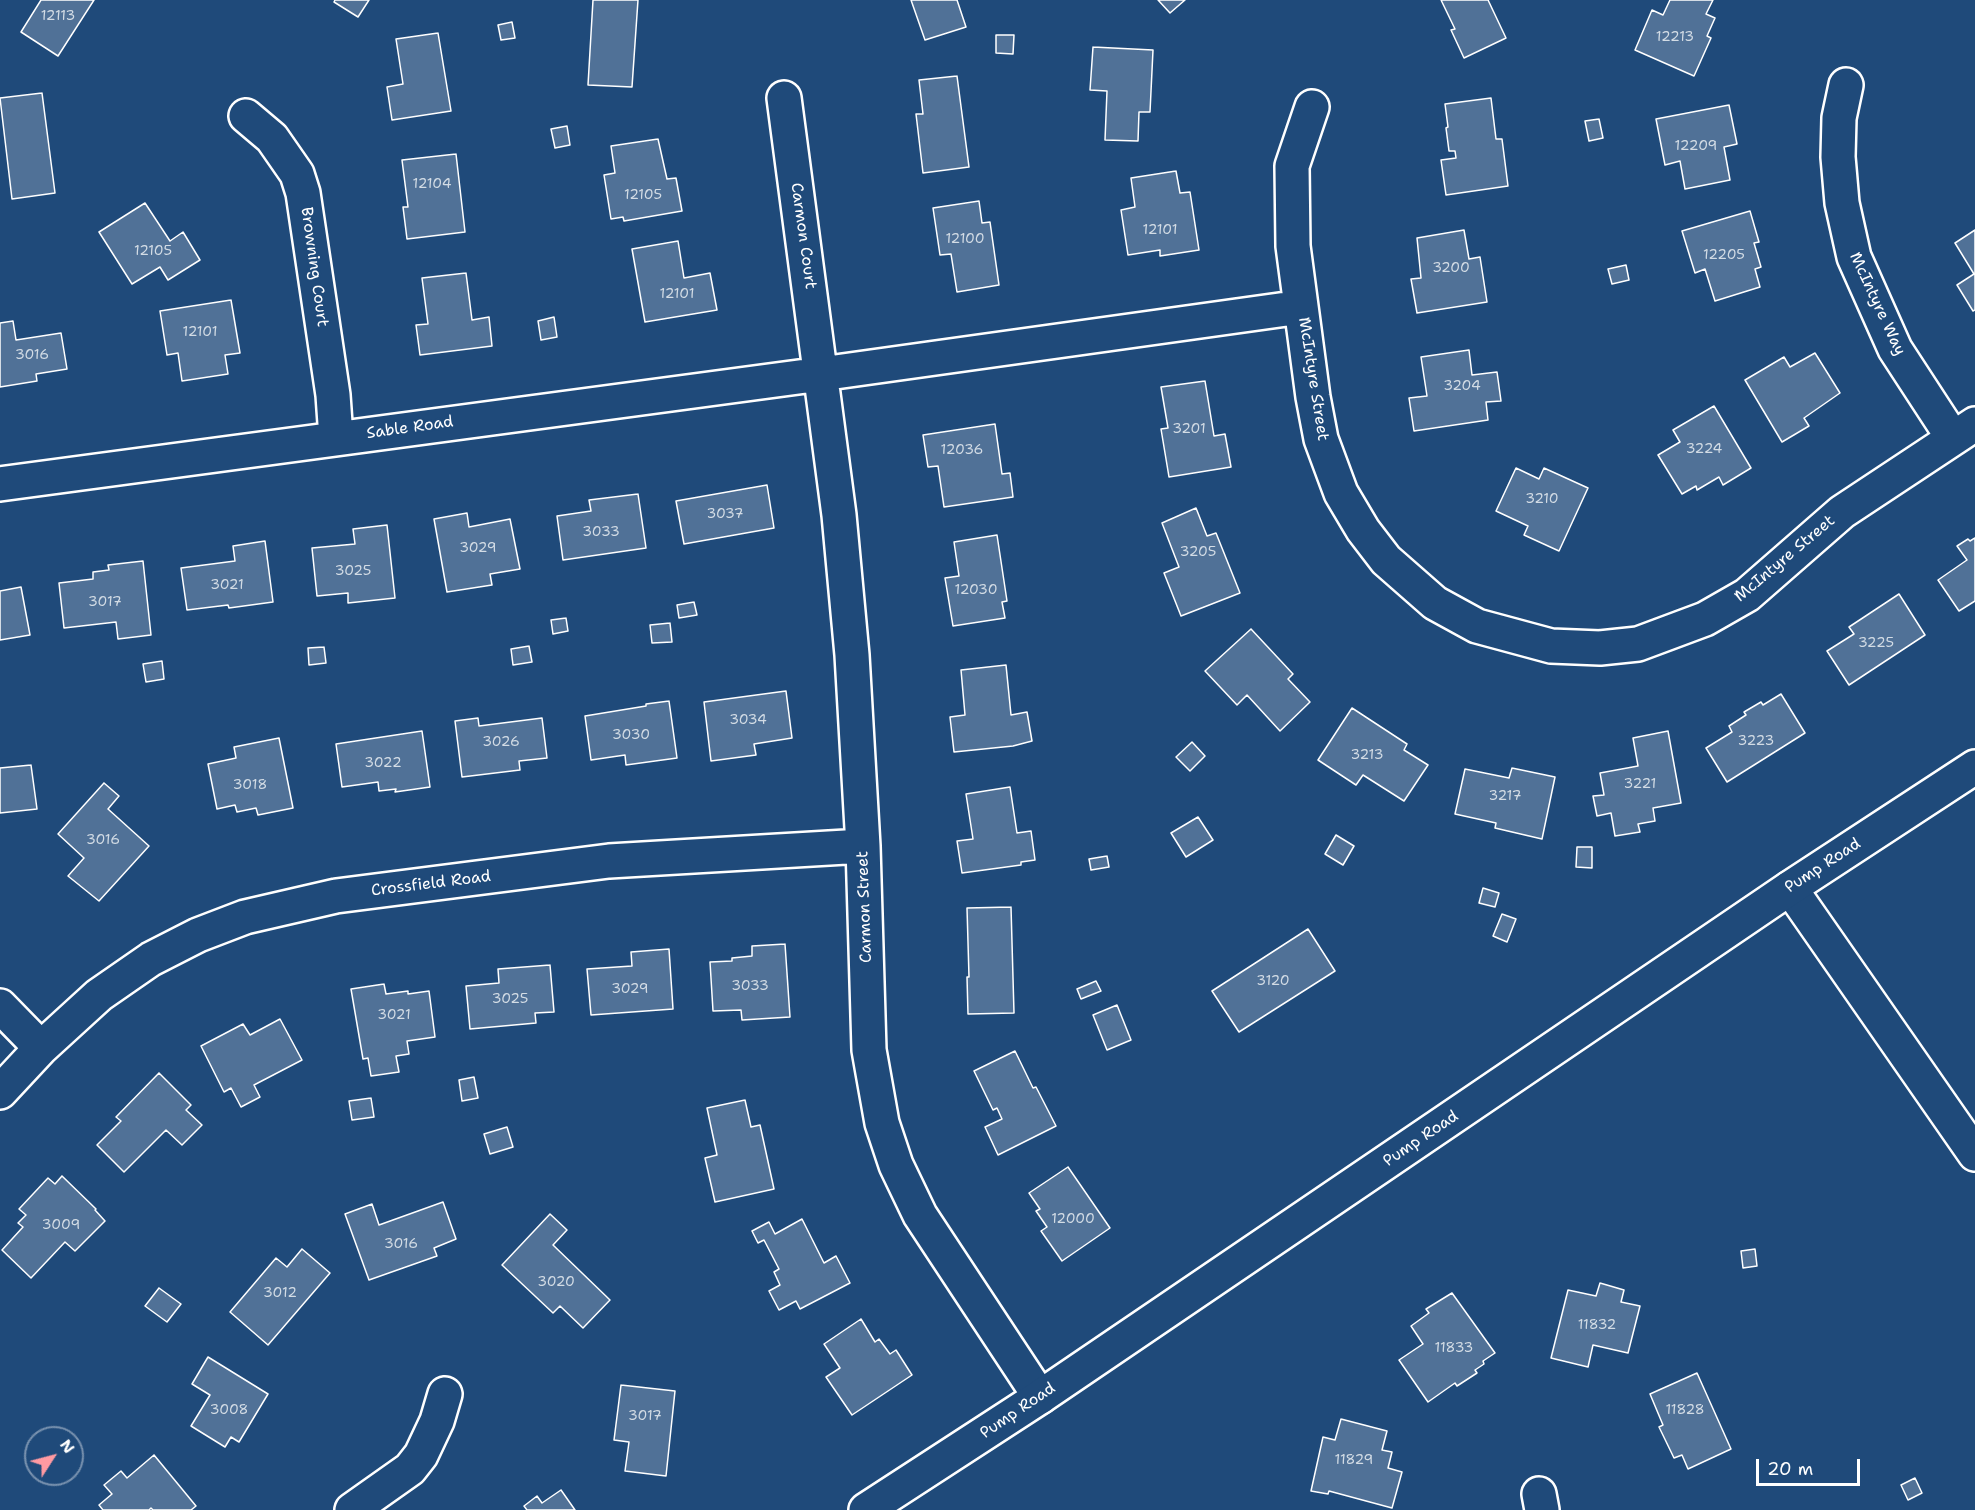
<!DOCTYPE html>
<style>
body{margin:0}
#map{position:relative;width:1975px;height:1510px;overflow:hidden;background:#1f4a7a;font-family:"Shantell Sans",sans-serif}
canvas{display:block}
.north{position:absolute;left:24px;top:1426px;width:60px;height:60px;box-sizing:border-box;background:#1f4a7a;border:2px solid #7992af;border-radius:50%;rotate:54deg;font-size:16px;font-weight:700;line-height:24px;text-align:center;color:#fff}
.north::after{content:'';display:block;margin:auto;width:21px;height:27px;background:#ff9aa2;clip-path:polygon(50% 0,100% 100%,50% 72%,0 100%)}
.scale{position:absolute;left:1756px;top:1459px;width:104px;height:27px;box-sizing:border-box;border:3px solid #fff;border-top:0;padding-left:8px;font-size:18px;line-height:21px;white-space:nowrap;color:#fff;-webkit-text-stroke:4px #1f4a7a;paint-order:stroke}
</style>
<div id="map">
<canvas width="1975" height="1510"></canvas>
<div class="north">N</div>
<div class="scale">20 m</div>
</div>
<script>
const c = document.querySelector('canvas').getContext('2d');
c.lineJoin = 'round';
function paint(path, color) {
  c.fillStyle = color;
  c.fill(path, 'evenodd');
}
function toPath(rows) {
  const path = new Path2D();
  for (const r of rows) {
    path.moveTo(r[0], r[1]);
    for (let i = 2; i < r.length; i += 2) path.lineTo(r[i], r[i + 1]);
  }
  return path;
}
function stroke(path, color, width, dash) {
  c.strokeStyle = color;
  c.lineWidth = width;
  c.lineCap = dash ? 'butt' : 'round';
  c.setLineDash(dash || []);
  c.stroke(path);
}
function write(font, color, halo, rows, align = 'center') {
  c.font = font + ' "Shantell Sans",sans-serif';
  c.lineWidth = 4.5;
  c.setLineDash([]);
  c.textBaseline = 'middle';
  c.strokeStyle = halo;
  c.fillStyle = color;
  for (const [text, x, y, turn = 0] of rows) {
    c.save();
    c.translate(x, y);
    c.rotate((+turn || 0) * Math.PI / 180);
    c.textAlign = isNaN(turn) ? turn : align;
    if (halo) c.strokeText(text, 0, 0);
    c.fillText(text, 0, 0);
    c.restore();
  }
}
const building = toPath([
 [41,0,94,0,58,56,21,32,41,0],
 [335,0,369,0,358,17,334,2,335,0],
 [593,0,638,0,632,87,588,85,593,0],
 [911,0,957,0,966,27,925,40,911,0],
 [1158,0,1185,0,1170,13,1158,0],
 [1441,0,1488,0,1506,38,1464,58,1451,30,1455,29,1441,0],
 [1670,0,1713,0,1706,14,1715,18,1707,36,1711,38,1694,76,1635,50,1652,10,1663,15,1670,0],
 [512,22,515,38,501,40,498,25,512,22],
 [438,33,451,111,392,120,387,87,403,84,396,39,438,33],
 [996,35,1014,35,1013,54,996,53,996,35],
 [1093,47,1153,50,1150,112,1139,112,1138,141,1105,140,1107,91,1090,90,1093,47],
 [957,76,969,167,923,173,916,114,923,114,919,80,957,76],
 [42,93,55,193,12,199,0,98,42,93],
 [1491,98,1496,139,1502,139,1508,186,1446,195,1441,160,1456,158,1455,151,1449,151,1446,128,1448,127,1445,104,1491,98],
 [1729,105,1737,144,1724,147,1730,180,1685,189,1680,161,1665,165,1656,119,1729,105],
 [1599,119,1603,138,1589,141,1585,121,1599,119],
 [567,126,570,145,555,148,551,129,567,126],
 [658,139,667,179,676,178,682,211,624,221,623,217,611,219,604,175,615,173,611,146,658,139],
 [456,154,465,232,407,239,403,207,408,207,402,160,456,154],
 [1176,171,1180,193,1190,192,1199,250,1160,256,1160,250,1128,255,1121,210,1135,207,1131,178,1176,171],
 [979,201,982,223,990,222,999,285,957,292,951,254,940,255,933,208,979,201],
 [145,203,170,241,183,232,200,260,168,280,160,267,132,284,99,232,145,203],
 [1750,211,1759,242,1754,243,1761,267,1755,269,1760,287,1715,301,1705,269,1695,273,1682,231,1750,211],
 [1464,230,1469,259,1480,257,1487,302,1417,313,1411,279,1421,278,1417,238,1464,230],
 [1975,230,1975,310,1973,311,1957,285,1974,274,1955,243,1975,230],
 [678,241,684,278,710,273,717,310,645,322,632,249,678,241],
 [1626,265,1629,280,1612,284,1608,269,1626,265],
 [466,273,472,320,489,317,492,346,420,355,416,325,428,324,422,278,466,273],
 [231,300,240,353,225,355,228,374,182,381,178,353,167,355,160,311,231,300],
 [554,317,557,337,541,340,538,321,554,317],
 [13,321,16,340,61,333,67,369,36,374,37,381,0,387,0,323,13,321],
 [1469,350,1472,375,1497,372,1501,401,1486,402,1488,420,1414,431,1409,398,1427,396,1421,357,1469,350],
 [1815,353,1840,393,1804,418,1809,426,1782,442,1745,380,1784,357,1790,367,1815,353],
 [1205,381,1214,436,1225,434,1231,467,1169,477,1161,429,1168,428,1161,387,1205,381],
 [1714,406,1751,468,1723,485,1719,477,1697,490,1696,486,1682,494,1658,455,1680,442,1673,430,1714,406],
 [995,424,1002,474,1010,473,1013,497,944,507,938,466,928,467,923,435,995,424],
 [1516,468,1539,479,1544,468,1588,488,1559,551,1524,535,1528,526,1496,511,1516,468],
 [767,485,774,528,684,544,676,501,767,485],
 [638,494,646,548,563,560,557,516,591,511,589,500,638,494],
 [1196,508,1207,536,1216,533,1240,593,1181,616,1164,573,1179,567,1162,523,1196,508],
 [467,513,469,527,510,519,520,569,490,574,492,585,447,592,434,519,467,513],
 [387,525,395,598,348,603,348,593,317,596,312,548,355,544,353,529,387,525],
 [997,535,1007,601,1002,602,1005,618,953,626,945,578,959,576,954,542,997,535],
 [1975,538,1975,601,1959,611,1938,580,1967,560,1957,546,1968,539,1970,541,1975,538],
 [265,541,273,602,229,608,228,605,187,610,181,568,235,561,233,546,265,541],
 [143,561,151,635,118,639,116,622,64,628,59,583,93,579,93,572,109,570,108,565,143,561],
 [21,587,30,635,0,640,0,591,21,587],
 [1899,594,1925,635,1849,685,1827,651,1854,634,1849,627,1899,594],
 [694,602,697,615,679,618,677,605,694,602],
 [566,618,568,631,553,634,551,620,566,618],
 [670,623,672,642,652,643,650,625,670,623],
 [1251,629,1293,674,1288,679,1310,702,1280,731,1247,695,1237,705,1205,671,1251,629],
 [529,646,532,662,513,665,511,649,529,646],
 [324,647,326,663,309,665,308,648,324,647],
 [162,661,164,679,146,682,143,664,162,661],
 [1006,665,1011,715,1027,712,1032,741,1013,746,954,752,950,717,965,715,961,670,1006,665],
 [786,691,792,738,754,744,756,755,711,761,704,702,786,691],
 [1781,694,1805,733,1727,782,1706,748,1732,732,1729,726,1746,715,1744,712,1761,702,1763,705,1781,694],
 [669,701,677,758,626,765,625,755,591,760,585,716,646,706,646,704,669,701],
 [1352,708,1407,744,1404,750,1428,765,1404,801,1363,775,1356,785,1318,760,1352,708],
 [478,718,479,726,542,718,547,758,519,761,520,770,462,777,455,721,478,718],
 [422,731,430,787,395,792,396,789,379,791,378,782,342,787,336,744,422,731],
 [1668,731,1681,803,1653,808,1655,821,1638,824,1640,832,1615,836,1611,813,1597,816,1593,796,1604,795,1600,773,1638,766,1633,738,1668,731],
 [279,738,293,808,258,815,256,808,237,812,235,805,217,809,208,764,236,758,234,747,279,738],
 [1192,742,1205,756,1190,771,1176,757,1192,742],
 [31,765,37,809,0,813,0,768,31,765],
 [1512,768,1555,777,1542,839,1495,828,1496,823,1455,814,1465,769,1509,778,1512,768],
 [104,783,119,796,108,809,149,846,99,901,68,876,84,858,58,834,104,783],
 [1010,787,1017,833,1031,831,1035,860,1021,862,1021,865,962,873,957,841,973,839,966,794,1010,787],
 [1198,817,1213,840,1186,857,1171,833,1198,817],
 [1336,835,1354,846,1343,865,1325,854,1336,835],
 [1577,847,1592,847,1592,868,1576,867,1577,847],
 [1107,856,1109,867,1091,870,1089,859,1107,856],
 [1483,888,1499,893,1495,907,1479,903,1483,888],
 [1011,907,1014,1013,968,1014,967,977,969,977,967,908,1011,907],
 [1502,914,1516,919,1507,942,1493,936,1502,914],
 [1308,929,1335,971,1239,1032,1212,991,1308,929],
 [785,944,790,1017,742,1020,741,1010,713,1011,710,962,732,961,732,958,752,956,752,946,785,944],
 [669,949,673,1009,591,1015,587,969,632,966,631,952,669,949],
 [550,965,554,1012,535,1013,536,1023,470,1029,466,986,499,983,498,969,550,965],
 [1096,981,1101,991,1081,999,1077,989,1096,981],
 [384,984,386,994,408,991,408,994,429,991,435,1037,407,1041,409,1054,396,1056,399,1072,371,1076,368,1058,363,1059,351,989,384,984],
 [1117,1005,1131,1040,1107,1050,1093,1015,1117,1005],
 [280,1019,302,1060,254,1085,260,1097,241,1107,231,1088,224,1092,201,1046,243,1024,250,1035,280,1019],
 [1015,1051,1033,1088,1036,1087,1056,1126,998,1155,985,1127,1002,1119,997,1108,993,1110,974,1071,1015,1051],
 [159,1073,191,1105,186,1110,202,1125,182,1145,166,1130,124,1172,97,1145,121,1121,116,1117,159,1073],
 [474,1077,478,1098,462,1101,459,1080,474,1077],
 [371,1098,374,1117,352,1120,349,1101,371,1098],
 [745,1100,751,1127,760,1125,774,1189,715,1202,705,1158,717,1155,707,1108,745,1100],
 [507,1127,513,1147,490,1154,484,1134,507,1127],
 [1068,1167,1110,1228,1062,1261,1041,1231,1047,1227,1036,1211,1040,1209,1029,1193,1068,1167],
 [62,1176,96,1209,95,1210,105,1221,75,1251,65,1242,31,1278,2,1250,23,1227,18,1223,26,1215,19,1209,48,1178,55,1184,62,1176],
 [443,1202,456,1239,434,1248,437,1256,369,1280,345,1214,372,1204,379,1225,443,1202],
 [550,1214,567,1230,553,1245,610,1300,583,1328,560,1306,553,1313,502,1265,550,1214],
 [802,1219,824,1263,836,1256,850,1283,800,1309,796,1301,779,1310,769,1291,780,1285,774,1272,779,1269,764,1240,758,1243,752,1231,769,1222,775,1234,802,1219],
 [302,1249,330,1273,268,1345,230,1312,276,1258,287,1267,302,1249],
 [1755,1249,1757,1266,1743,1268,1741,1251,1755,1249],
 [1600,1283,1624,1290,1621,1302,1640,1306,1628,1353,1593,1345,1588,1367,1551,1358,1568,1290,1596,1296,1600,1283],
 [159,1288,181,1304,167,1322,145,1306,159,1288],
 [1452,1293,1495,1353,1483,1361,1484,1364,1475,1370,1477,1373,1457,1386,1455,1383,1428,1402,1399,1360,1423,1344,1411,1326,1429,1313,1426,1309,1452,1293],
 [861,1319,875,1342,879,1339,890,1354,896,1350,912,1375,852,1415,826,1377,840,1368,824,1344,861,1319],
 [208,1357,268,1394,239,1442,231,1437,225,1447,191,1426,210,1395,192,1384,208,1357],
 [1697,1373,1731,1449,1688,1469,1682,1455,1674,1458,1659,1427,1663,1425,1650,1394,1697,1373],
 [621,1385,675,1391,666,1476,625,1471,629,1442,614,1440,621,1385],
 [1341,1419,1387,1431,1382,1450,1392,1452,1388,1468,1402,1472,1392,1508,1329,1491,1328,1494,1311,1491,1323,1437,1335,1440,1341,1419],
 [154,1455,196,1506,191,1510,153,1510,151,1508,149,1510,103,1510,99,1505,112,1494,104,1485,121,1471,127,1478,154,1455],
 [1915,1478,1922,1493,1908,1500,1901,1485,1915,1478],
 [561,1490,575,1510,527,1510,524,1506,537,1496,542,1503,561,1490]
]);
paint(building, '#507197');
stroke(building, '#fff', 1.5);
const minor = toPath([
 [1846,85,1839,118,1838,157,1842,203,1854,257,1895,349,1953,438],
 [784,98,839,515,852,655,863,846,869,1050,882,1123,896,1165,920,1215,1040,1397],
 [1312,107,1292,166,1293,246,1313,397,1321,439,1341,493,1363,530,1386,560,1435,603,1477,626,1551,646,1600,648,1638,644,1705,619,1747,595,1842,512,1975,424],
 [246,116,272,138,297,174,303,193,333,395,336,438],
 [0,484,821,374,1301,307],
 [1790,888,1975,1154],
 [0,1006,41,1048],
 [0,1092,41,1048,99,995,151,959,198,935,245,917,336,896,609,861,863,846],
 [1539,1494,1542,1510],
 [352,1510,410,1469,421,1455,437,1421,445,1394]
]);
const major = toPath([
 [866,1510,1040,1397,1790,888,1975,767]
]);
stroke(minor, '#fff', 38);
stroke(major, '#fff', 38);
stroke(minor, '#1f4a7a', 33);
stroke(major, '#1f4a7a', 33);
write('14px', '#d3dce5', null, [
 ["12113",58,16],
 ["12213",1675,37],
 ["12209",1696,146],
 ["12104",432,184],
 ["12105",643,195],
 ["12101",1160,230],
 ["12100",965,239],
 ["12105",153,251],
 ["12205",1724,255],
 ["3200",1451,268],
 ["12101",677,294],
 ["12101",200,332],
 ["3016",32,355],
 ["3204",1462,386],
 ["3201",1189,429],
 ["3224",1704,449],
 ["12036",962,450],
 ["3210",1542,499],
 ["3037",725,514],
 ["3033",601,532],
 ["3029",478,548],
 ["3205",1198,552],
 ["3025",353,571],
 ["3021",227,585],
 ["12030",976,590],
 ["3017",105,602],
 ["3225",1876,643],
 ["3034",748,720],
 ["3030",631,735],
 ["3223",1756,741],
 ["3026",501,742],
 ["3213",1367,755],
 ["3022",383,763],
 ["3221",1640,784],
 ["3018",250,785],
 ["3217",1505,796],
 ["3016",103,840],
 ["3120",1273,981],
 ["3033",750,986],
 ["3029",630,989],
 ["3025",510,999],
 ["3021",394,1015],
 ["12000",1073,1219],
 ["3009",61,1225],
 ["3016",401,1244],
 ["3020",556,1282],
 ["3012",280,1293],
 ["11832",1597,1325],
 ["11833",1454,1348],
 ["3008",229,1410],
 ["11828",1685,1410],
 ["3017",645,1416],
 ["11829",1354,1460]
]);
write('16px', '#fff', '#1f4a7a', [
 ["Carmon Court",803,236,82],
 ["Browning Court",314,267,82],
 ["McIntyre Way",1877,304,65],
 ["McIntyre Street",1313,379,81],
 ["Sable Road",410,428,-8],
 ["McIntyre Street",1785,559,-40],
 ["Pump Road",1823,866,-33],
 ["Crossfield Road",431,884,-7],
 ["Carmon Street",865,907,-92],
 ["Pump Road",1421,1139,-34],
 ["Pump Road",1018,1411,-34]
]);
</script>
